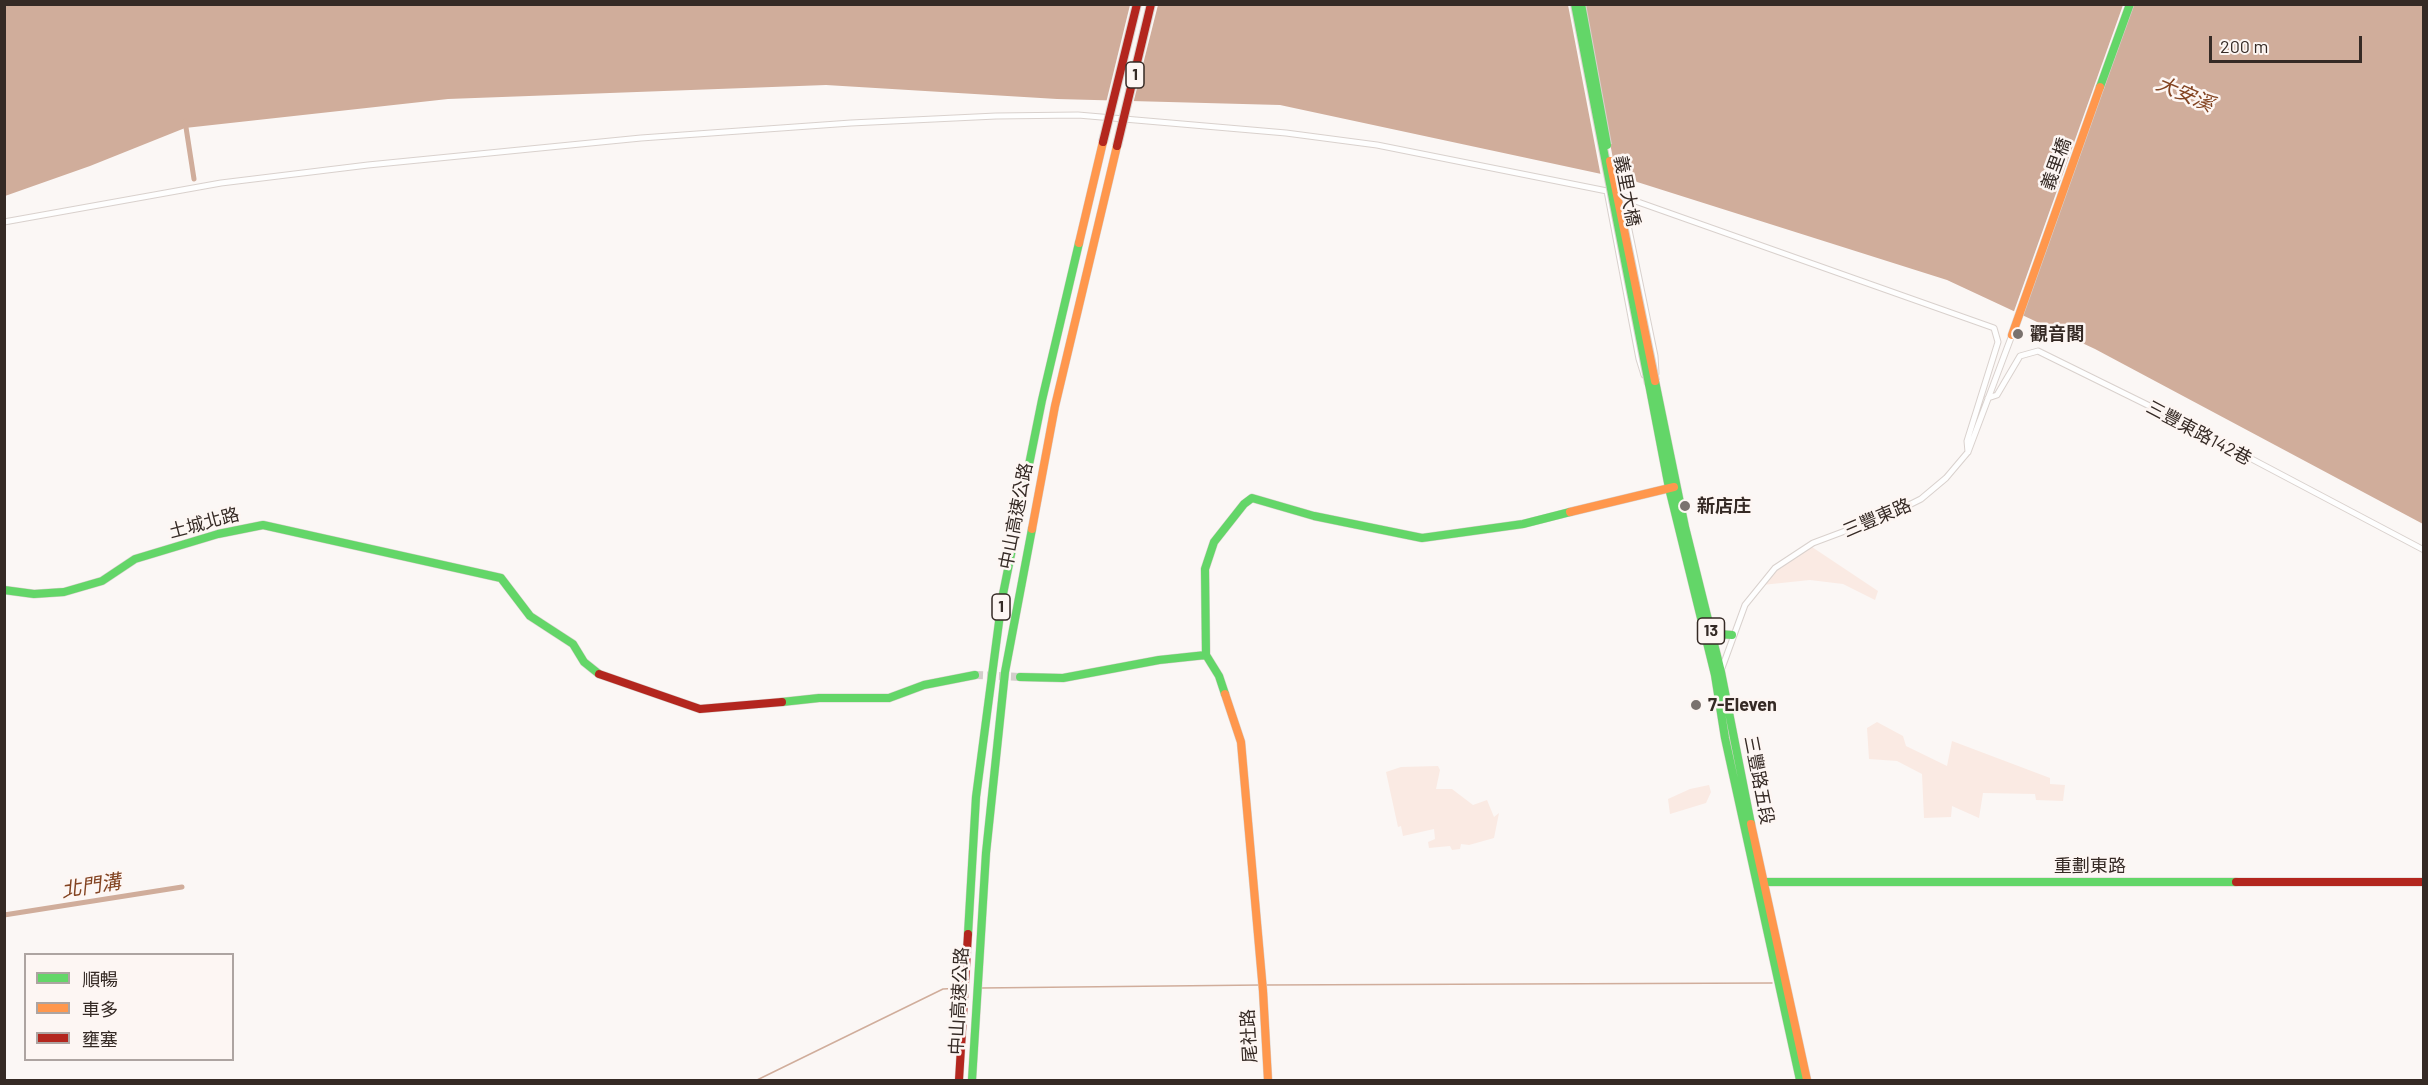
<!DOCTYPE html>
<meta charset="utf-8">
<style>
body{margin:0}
#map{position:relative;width:2428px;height:1085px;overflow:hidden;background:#fbf7f5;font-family:Barlow,"Noto Sans TC",sans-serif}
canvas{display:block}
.frame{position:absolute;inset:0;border:6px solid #352a25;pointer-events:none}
.legend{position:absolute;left:24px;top:953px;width:210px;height:108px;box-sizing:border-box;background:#fdf6f3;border:2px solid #ada4a1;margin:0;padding:8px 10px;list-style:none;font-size:18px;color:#352a25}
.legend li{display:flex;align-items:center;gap:12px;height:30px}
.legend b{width:30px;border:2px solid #ada4a1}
.scale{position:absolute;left:2209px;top:36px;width:153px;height:27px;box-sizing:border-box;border:3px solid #352a25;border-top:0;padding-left:8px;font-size:18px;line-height:21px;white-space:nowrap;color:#352a25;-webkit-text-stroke:4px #fdf6f3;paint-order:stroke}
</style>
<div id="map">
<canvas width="2428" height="1085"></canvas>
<div class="frame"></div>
<ul class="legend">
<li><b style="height:8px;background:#63d668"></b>順暢</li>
<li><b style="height:8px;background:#ff974d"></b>車多</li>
<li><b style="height:8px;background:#b3261e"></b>壅塞</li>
</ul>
<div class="scale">200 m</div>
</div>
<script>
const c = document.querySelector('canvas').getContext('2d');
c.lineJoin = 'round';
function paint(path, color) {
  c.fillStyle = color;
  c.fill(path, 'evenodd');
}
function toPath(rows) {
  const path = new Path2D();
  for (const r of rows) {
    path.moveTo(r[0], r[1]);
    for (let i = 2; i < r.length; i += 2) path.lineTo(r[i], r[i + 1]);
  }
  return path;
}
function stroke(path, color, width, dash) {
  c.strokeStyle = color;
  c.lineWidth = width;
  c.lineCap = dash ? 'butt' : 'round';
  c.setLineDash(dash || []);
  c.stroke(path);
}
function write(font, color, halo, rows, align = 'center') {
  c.font = font + ' Barlow,"Noto Sans TC",sans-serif';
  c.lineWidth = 5;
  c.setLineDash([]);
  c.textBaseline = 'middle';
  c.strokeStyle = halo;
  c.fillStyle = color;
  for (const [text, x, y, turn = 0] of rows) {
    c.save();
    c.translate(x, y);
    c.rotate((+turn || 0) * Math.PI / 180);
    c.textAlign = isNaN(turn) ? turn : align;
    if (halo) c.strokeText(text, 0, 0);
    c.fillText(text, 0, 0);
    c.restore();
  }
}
paint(toPath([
 [1812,547,1878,591,1875,600,1843,584,1810,580,1762,585,1786,562],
 [1877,722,1903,736,1906,746,1947,766,1952,741,2050,778,2050,784,2065,785,2063,801,2036,800,2035,794,1983,793,1979,818,1952,806,1951,817,1924,818,1922,774,1897,761,1869,759,1867,728],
 [1438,766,1440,770,1436,789,1452,789,1473,805,1487,800,1494,817,1499,813,1494,838,1469,845,1461,844,1460,849,1452,850,1450,846,1429,848,1428,842,1435,839,1434,829,1403,836,1401,826,1398,827,1386,772,1401,767],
 [1709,785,1711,792,1706,803,1670,814,1668,799,1690,789]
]), '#faeae3');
paint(toPath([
 [4,5,2423,5,2423,524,2095,349,1947,280,1634,181,1280,105,1057,99,826,85,448,99,185,128,90,166,5,196]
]), '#d0ad9b');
paint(toPath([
 [1130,5,1158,5,1133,104,1106,103],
 [1568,5,1584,5,1617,180,1601,177],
 [2123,5,2130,5,2019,317,2013,314]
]), '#fbf7f5');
stroke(toPath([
 [1266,985,1772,983],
 [981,988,1261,985],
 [757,1080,943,989,961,988]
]), '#d0ad9b', 1.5);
stroke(toPath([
 [185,121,194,179],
 [4,915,182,887]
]), '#d0ad9b', 5);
stroke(toPath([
 [975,675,1020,677]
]), '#d3cecb', 8, [8, 4]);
const street = toPath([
 [1607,191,1639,359,1644,375],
 [1622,196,1655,356,1656,373],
 [4,222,221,183,368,165,641,138,851,123,996,116,1078,115,1286,133,1377,145,1607,191,1994,328,1998,342,1967,441,1968,452],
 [1988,398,1997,395,2020,356,2038,351,2176,419,2424,550],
 [1722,668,1745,605,1775,568,1813,543,1893,513,1921,499,1946,478,1968,452,2012,335]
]);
const fast = toPath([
 [2100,87,2130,4],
 [1655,381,1685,527,1721,672,1751,824],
 [1649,384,1669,488,1715,675,1725,738,1800,1080],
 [4,590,34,594,64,592,102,581,135,559,218,534,263,525,501,578,530,616,573,644,584,662,599,674],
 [1711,629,1718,634,1732,635],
 [1020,677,1063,678,1159,660,1206,655],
 [1225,694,1219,676,1206,655,1205,569,1214,542,1244,504,1252,498,1314,516,1422,538,1523,524,1570,512],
 [782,702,819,698,889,698,924,685,975,675],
 [1759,882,2236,882],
 [968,934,976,797,1002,599,1042,400,1079,243],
 [972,1080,986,853,1005,672,1032,529]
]);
const slow = toPath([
 [1079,243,1103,142],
 [2012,335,2100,87],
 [1570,512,1674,487],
 [1032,529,1055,406,1117,146],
 [1225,694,1241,742,1263,991,1268,1080],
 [1751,824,1807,1080]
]);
const jam = toPath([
 [599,674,700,709,782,702],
 [2236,882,2424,882],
 [959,1080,968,934]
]);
stroke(street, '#d9d1cd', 7);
stroke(fast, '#d9d1cd', 9);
stroke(slow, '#d9d1cd', 9);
stroke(jam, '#d9d1cd', 9);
stroke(street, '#fefefe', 5);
stroke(fast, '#63d668', 8);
stroke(slow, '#ff974d', 8);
stroke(jam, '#b3261e', 8);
const fastBridge = toPath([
 [1575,4,1649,384],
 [1581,4,1607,145]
]);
const slowBridge = toPath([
 [1610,161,1655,381]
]);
const jamBridge = toPath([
 [1103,142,1137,4],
 [1117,146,1151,4]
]);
stroke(fastBridge, '#d9d1cd', 10, []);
stroke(slowBridge, '#d9d1cd', 10, []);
stroke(jamBridge, '#d9d1cd', 10, []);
stroke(fastBridge, '#63d668', 8);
stroke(slowBridge, '#ff974d', 8);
stroke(jamBridge, '#b3261e', 8);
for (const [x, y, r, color] of [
 [2018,334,6,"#7a726e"],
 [1685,506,6,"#7a726e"],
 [1696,705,6,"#7a726e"]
]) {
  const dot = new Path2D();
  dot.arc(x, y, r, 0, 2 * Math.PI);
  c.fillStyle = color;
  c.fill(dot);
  stroke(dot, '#fdf6f3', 2);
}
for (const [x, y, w] of [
 [1135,75,18],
 [1001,607,18],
 [1711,631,27]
]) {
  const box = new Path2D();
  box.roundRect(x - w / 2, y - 13, w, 26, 4.5);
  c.fillStyle = '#fdf6f3';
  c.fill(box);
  stroke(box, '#352a25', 1.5);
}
write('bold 16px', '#352a25', null, [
 ["1",1135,75],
 ["1",1001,607],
 ["13",1711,631]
]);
write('18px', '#352a25', '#fdf6f3', [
 ["義里橋",2056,164,-70],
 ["義里大橋",1627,191,79],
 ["三豐東路142巷",2199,433,28],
 ["中山高速公路",1016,516,-79],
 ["三豐東路",1877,518,-23],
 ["土城北路",204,523,-15],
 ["三豐路五段",1759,780,79],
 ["重劃東路",2090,866],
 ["中山高速公路",959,1001,-87],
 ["尾社路",1249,1036,-93]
]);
write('bold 18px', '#352a25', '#fdf6f3', [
 ["觀音閣",2030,334],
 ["新店庄",1697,506],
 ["7-Eleven",1708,705]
], 'left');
write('italic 20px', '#834422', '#fdf6f3', [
 ["大安溪",2185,94,23],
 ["北門溝",91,886,-9]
]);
</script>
